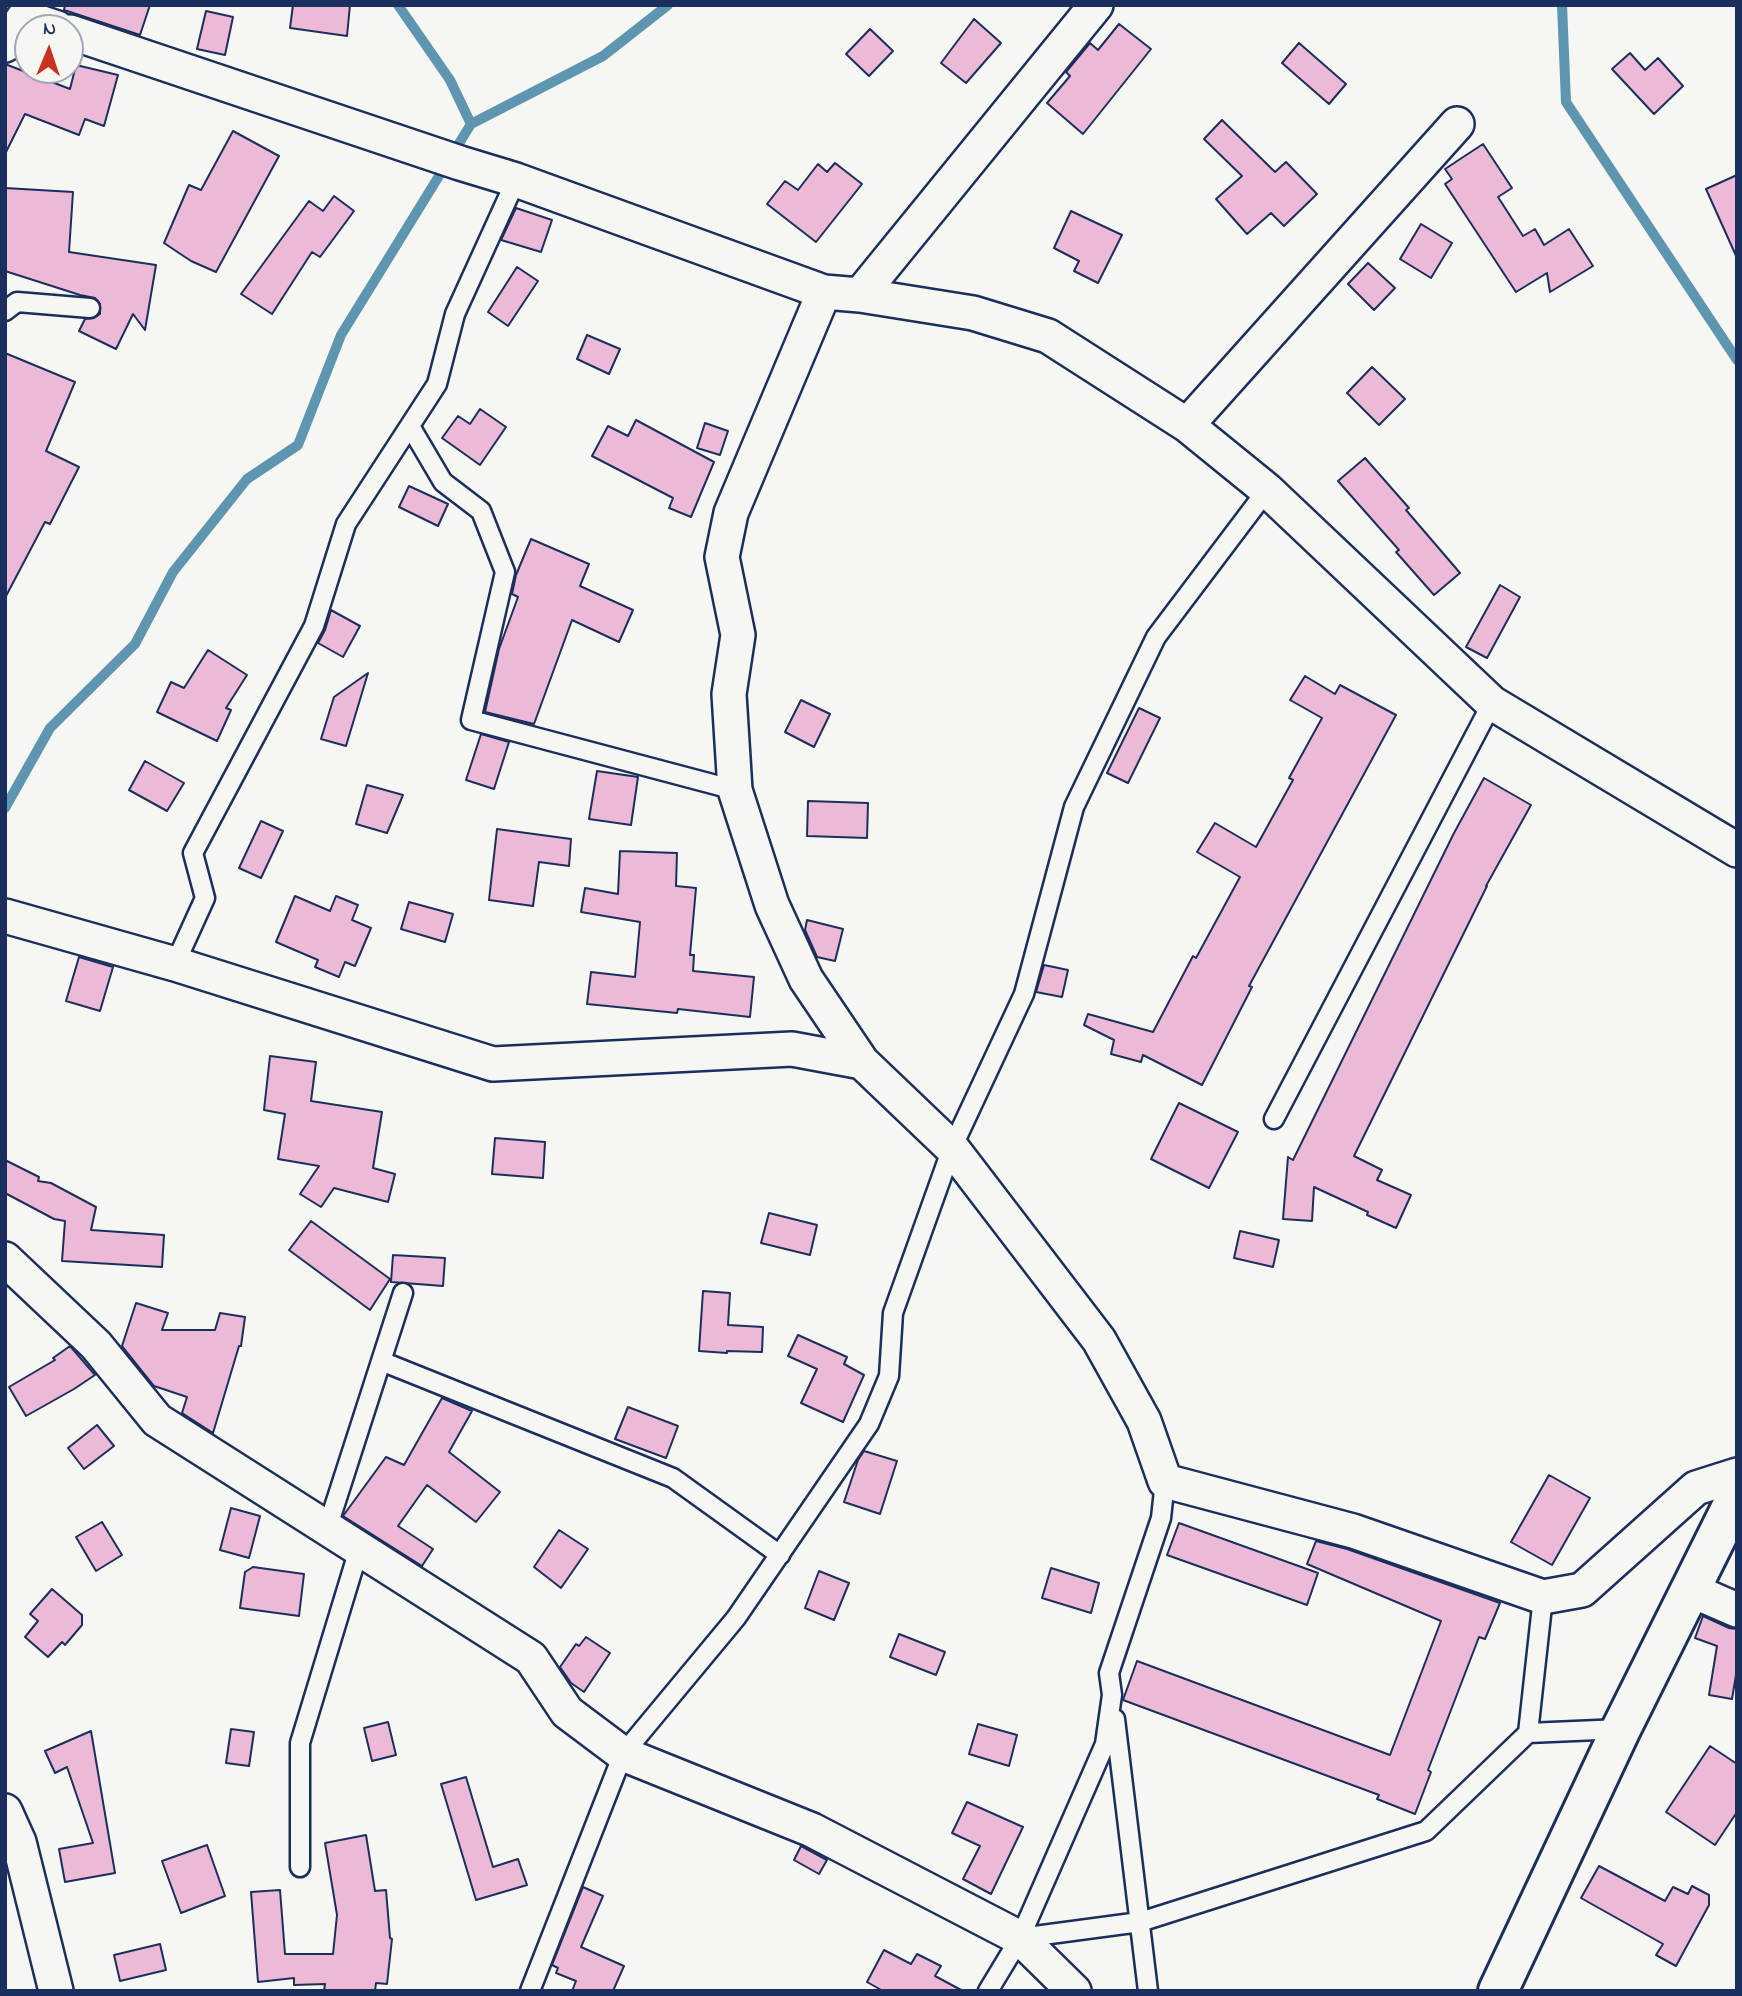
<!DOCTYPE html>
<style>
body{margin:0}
#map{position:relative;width:1742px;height:1996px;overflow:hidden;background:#f6f6f2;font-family:"Indie Flower",sans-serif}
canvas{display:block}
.frame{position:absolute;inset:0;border:7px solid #1b2f5e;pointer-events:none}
.north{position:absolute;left:14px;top:14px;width:70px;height:70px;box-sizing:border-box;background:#f6f6f2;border:2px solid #9ea6b7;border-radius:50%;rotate:2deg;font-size:19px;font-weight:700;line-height:28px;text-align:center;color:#1b2f5e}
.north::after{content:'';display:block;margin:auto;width:24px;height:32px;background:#c8321e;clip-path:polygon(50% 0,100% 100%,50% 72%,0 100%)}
</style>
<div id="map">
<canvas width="1742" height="1996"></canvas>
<div class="frame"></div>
<div class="north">N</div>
</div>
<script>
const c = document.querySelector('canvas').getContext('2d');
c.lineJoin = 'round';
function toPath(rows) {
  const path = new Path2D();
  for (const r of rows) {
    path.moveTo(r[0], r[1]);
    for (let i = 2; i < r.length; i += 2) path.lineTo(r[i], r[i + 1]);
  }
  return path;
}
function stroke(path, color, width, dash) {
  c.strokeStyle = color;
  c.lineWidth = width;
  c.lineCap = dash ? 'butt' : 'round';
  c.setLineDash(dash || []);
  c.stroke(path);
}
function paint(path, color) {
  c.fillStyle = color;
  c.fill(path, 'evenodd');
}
stroke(toPath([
 [398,5,450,80,471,124],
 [1562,5,1566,102,1737,360],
 [5,808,50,728,135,644,173,572,247,479,298,445,341,335,471,124,603,56,668,5]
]), '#5e95b0', 10);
const building = toPath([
 [65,5,150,5,140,35,64,10,65,5],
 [293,5,350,5,347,36,290,28,293,5],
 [206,11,233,17,225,55,197,49,206,11],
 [974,19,1001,43,966,83,941,63,974,19],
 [1119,24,1151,49,1083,134,1047,103,1070,76,1066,72,1090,43,1098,50,1119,24],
 [870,29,893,51,869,76,846,54,870,29],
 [1299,43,1346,84,1329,104,1282,63,1299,43],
 [1630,53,1645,70,1658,58,1683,86,1654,114,1612,69,1630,53],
 [5,64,70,89,76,65,118,75,104,126,85,119,79,135,25,114,5,154,5,64],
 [1222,120,1275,172,1286,162,1317,194,1284,226,1271,213,1247,234,1216,199,1242,176,1204,139,1222,120],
 [233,131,279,156,216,272,191,261,164,243,189,185,201,190,233,131],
 [1483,144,1512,188,1498,197,1523,236,1535,229,1544,245,1569,229,1593,266,1550,292,1547,273,1516,292,1445,184,1452,179,1445,169,1483,144],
 [835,163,862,184,816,242,767,204,785,181,798,190,818,164,827,172,835,163],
 [1737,175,1737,258,1706,189,1737,175],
 [5,188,73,192,69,252,156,265,145,330,133,314,116,349,79,331,85,319,94,318,100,314,100,304,95,298,80,295,5,271,5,188],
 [334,196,354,211,320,257,312,252,272,314,241,294,309,201,323,211,334,196],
 [516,208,552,220,541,252,501,240,516,208],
 [1071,211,1122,235,1098,283,1074,271,1079,261,1054,248,1071,211],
 [1421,224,1452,243,1431,278,1400,259,1421,224],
 [1368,263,1395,288,1374,310,1348,284,1368,263],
 [517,267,538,281,508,326,488,312,517,267],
 [587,335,620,349,609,374,577,359,587,335],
 [5,353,75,382,46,451,79,467,50,524,45,522,5,598,5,353],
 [1372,367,1405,399,1379,425,1347,393,1372,367],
 [480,409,506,427,480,465,442,438,458,416,470,424,480,409],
 [636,420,714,462,691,517,669,508,673,498,592,456,608,426,628,436,636,420],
 [705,423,728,431,720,455,697,448,705,423],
 [1365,458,1409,508,1406,510,1460,573,1434,595,1396,552,1399,550,1338,481,1365,458],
 [409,486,448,504,438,526,399,507,409,486],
 [531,539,589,564,580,586,633,610,619,642,572,620,534,724,485,712,499,649,518,597,512,594,516,575,531,539],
 [1500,585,1520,597,1487,658,1466,647,1500,585],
 [331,610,360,626,343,657,318,643,325,630,331,610],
 [208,650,247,675,226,708,231,710,217,741,157,712,171,682,184,688,208,650],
 [368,673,346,746,321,739,334,697,368,673],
 [1305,676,1335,694,1340,685,1396,715,1249,986,1252,987,1202,1085,1143,1055,1141,1062,1111,1054,1114,1040,1084,1025,1088,1014,1153,1032,1193,956,1196,958,1240,877,1197,852,1215,823,1256,847,1293,780,1289,778,1322,718,1290,700,1305,676],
 [801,700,830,714,814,747,785,732,801,700],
 [1139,708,1160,718,1128,783,1107,773,1139,708],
 [481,734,509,742,494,789,466,780,481,734],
 [145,761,184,783,167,811,129,790,145,761],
 [597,771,638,777,631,825,589,819,597,771],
 [1484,778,1531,805,1486,886,1487,886,1354,1156,1382,1170,1377,1180,1411,1195,1396,1228,1367,1215,1368,1212,1314,1187,1312,1221,1283,1219,1288,1157,1293,1160,1454,833,1484,778],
 [367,785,403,795,387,833,356,824,367,785],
 [808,801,868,803,867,838,807,836,808,801],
 [261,821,283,831,261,878,239,868,261,821],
 [497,829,571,839,569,866,539,862,533,906,489,900,497,829],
 [620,851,677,853,676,886,696,888,690,955,694,955,693,971,754,977,750,1017,678,1009,677,1013,587,1004,591,972,635,977,640,922,581,912,585,888,618,894,620,851],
 [295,896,330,911,336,896,358,905,352,920,371,928,355,966,345,962,339,977,315,967,318,960,276,942,295,896],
 [409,902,453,914,445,942,401,929,409,902],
 [807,920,843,929,835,961,817,957,805,930,807,920],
 [79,957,113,967,100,1011,66,1001,79,957],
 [1044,965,1068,970,1062,997,1036,992,1044,965],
 [270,1056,316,1062,311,1101,382,1112,373,1168,395,1174,388,1202,334,1188,321,1207,300,1194,319,1166,278,1159,285,1114,264,1110,270,1056],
 [1179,1103,1238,1132,1209,1188,1151,1159,1179,1103],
 [495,1138,545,1142,543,1178,492,1174,495,1138],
 [5,1160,39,1177,38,1181,51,1183,96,1207,91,1230,164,1235,162,1267,62,1261,65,1221,54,1219,5,1193,5,1160],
 [769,1213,817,1225,810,1255,761,1243,769,1213],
 [311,1221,390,1279,370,1310,289,1250,311,1221],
 [1240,1231,1279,1240,1273,1267,1234,1258,1240,1231],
 [393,1255,445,1258,443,1286,391,1282,393,1255],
 [703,1291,730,1293,728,1325,763,1327,762,1352,727,1351,727,1353,699,1351,703,1291],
 [136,1303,168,1313,162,1330,215,1330,220,1313,245,1317,241,1346,239,1346,213,1433,182,1413,187,1397,154,1386,122,1346,136,1303],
 [798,1335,847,1357,844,1364,864,1375,843,1422,801,1403,817,1369,788,1356,798,1335],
 [70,1346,95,1375,74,1389,26,1416,9,1387,55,1360,53,1358,70,1346],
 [442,1398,472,1411,449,1452,500,1492,476,1522,427,1485,398,1526,433,1549,422,1566,343,1516,386,1457,404,1465,442,1398],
 [628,1407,678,1426,666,1458,615,1439,628,1407],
 [97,1425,114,1446,84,1469,68,1448,97,1425],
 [864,1451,897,1461,880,1514,844,1502,858,1460,864,1451],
 [1549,1475,1590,1498,1552,1565,1511,1542,1549,1475],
 [231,1508,260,1516,249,1558,220,1550,231,1508],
 [102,1522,122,1555,96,1571,76,1537,102,1522],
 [1179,1523,1318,1573,1307,1605,1167,1555,1179,1523],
 [559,1530,588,1549,561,1588,534,1567,559,1530],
 [1316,1541,1347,1549,1500,1603,1485,1639,1479,1637,1428,1770,1431,1772,1415,1814,1377,1799,1379,1795,1123,1700,1137,1661,1390,1755,1441,1621,1307,1564,1316,1541],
 [253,1567,304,1574,299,1616,240,1608,245,1572,253,1567],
 [1051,1568,1099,1583,1091,1613,1042,1598,1051,1568],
 [819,1571,849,1583,834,1620,805,1608,819,1571],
 [52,1589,82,1615,82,1625,65,1645,62,1642,48,1657,25,1637,38,1621,30,1614,52,1589],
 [1703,1616,1729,1628,1737,1629,1737,1669,1732,1699,1709,1695,1717,1646,1695,1638,1703,1616],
 [899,1634,945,1652,936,1675,890,1657,899,1634],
 [586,1637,610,1653,584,1692,571,1683,560,1667,576,1644,579,1646,586,1637],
 [388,1722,396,1755,372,1761,364,1728,388,1722],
 [978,1724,1017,1735,1009,1766,969,1754,978,1724],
 [231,1729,254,1732,249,1766,226,1763,231,1729],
 [91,1731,115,1873,65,1882,59,1849,93,1843,67,1767,55,1773,45,1751,91,1731],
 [1710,1746,1737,1764,1737,1812,1715,1845,1666,1812,1710,1746],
 [466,1777,493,1867,518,1859,527,1885,476,1900,441,1784,466,1777],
 [967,1802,1023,1827,991,1894,963,1879,980,1846,952,1833,967,1802],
 [366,1835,375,1891,386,1890,390,1938,392,1939,387,1984,376,1983,375,1991,324,1991,325,1984,294,1985,294,1978,258,1982,251,1892,280,1890,285,1954,333,1954,337,1915,325,1843,366,1835],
 [207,1845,225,1896,181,1913,162,1861,207,1845],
 [801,1846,827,1860,819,1874,794,1860,801,1846],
 [1599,1866,1665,1901,1673,1887,1688,1894,1692,1886,1709,1895,1709,1905,1676,1966,1656,1955,1663,1944,1581,1898,1599,1866],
 [583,1887,603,1896,581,1947,624,1966,613,1991,572,1991,576,1981,556,1973,558,1968,552,1965,583,1887],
 [160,1944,166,1970,120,1981,114,1955,160,1944],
 [884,1950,911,1964,917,1954,941,1966,935,1976,963,1991,883,1991,867,1982,884,1950]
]);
paint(building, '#ecb9d6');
stroke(building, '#1b2f5e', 2);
const service = toPath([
 [5,311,17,302,90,308],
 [410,426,443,482,481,511,505,572,471,720,735,790],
 [175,964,205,898,193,853,314,626,346,524,437,384,455,314,516,180],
 [1274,1119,1492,703],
 [381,1361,673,1478,780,1555],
 [327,1529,403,1293],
 [1115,1719,1148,1991],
 [1528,1733,1543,1597],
 [300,1867,300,1743,359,1549],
 [1020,1938,1140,1922,1426,1831,1528,1733,1621,1729],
 [530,1991,623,1754,736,1618,869,1424,889,1376,893,1313,952,1148,1024,994,1074,807,1156,637,1267,490],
 [988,1991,1020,1938,1105,1744,1112,1695,1109,1673,1161,1518,1165,1481]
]);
const minor = toPath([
 [70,32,460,163,516,180,824,292,860,295,973,313,1048,336,1187,425,1267,490,1492,703,1737,850],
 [5,45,24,17,57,28],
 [824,292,731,513,722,557,738,635,729,694,735,790,772,905,806,979,862,1062,952,1148,1099,1340,1144,1421,1165,1481,1353,1531,1543,1597,1582,1590,1696,1488,1737,1475],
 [860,295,1096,5],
 [1187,425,1457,124],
 [5,916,175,964,493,1064,792,1049,862,1062],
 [5,1259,96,1345,157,1420,531,1658,567,1712,623,1754,812,1830,1020,1938,1074,1991],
 [1691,1590,1737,1610],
 [5,1811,19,1842,56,1991]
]);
const tertiary = toPath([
 [1498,1991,1621,1729,1737,1496]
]);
stroke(service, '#1b2f5e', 23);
stroke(minor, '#1b2f5e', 38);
stroke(tertiary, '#1b2f5e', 44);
stroke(service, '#f6f6f2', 18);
stroke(minor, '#f6f6f2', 33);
stroke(tertiary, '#f6f6f2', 38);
</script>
